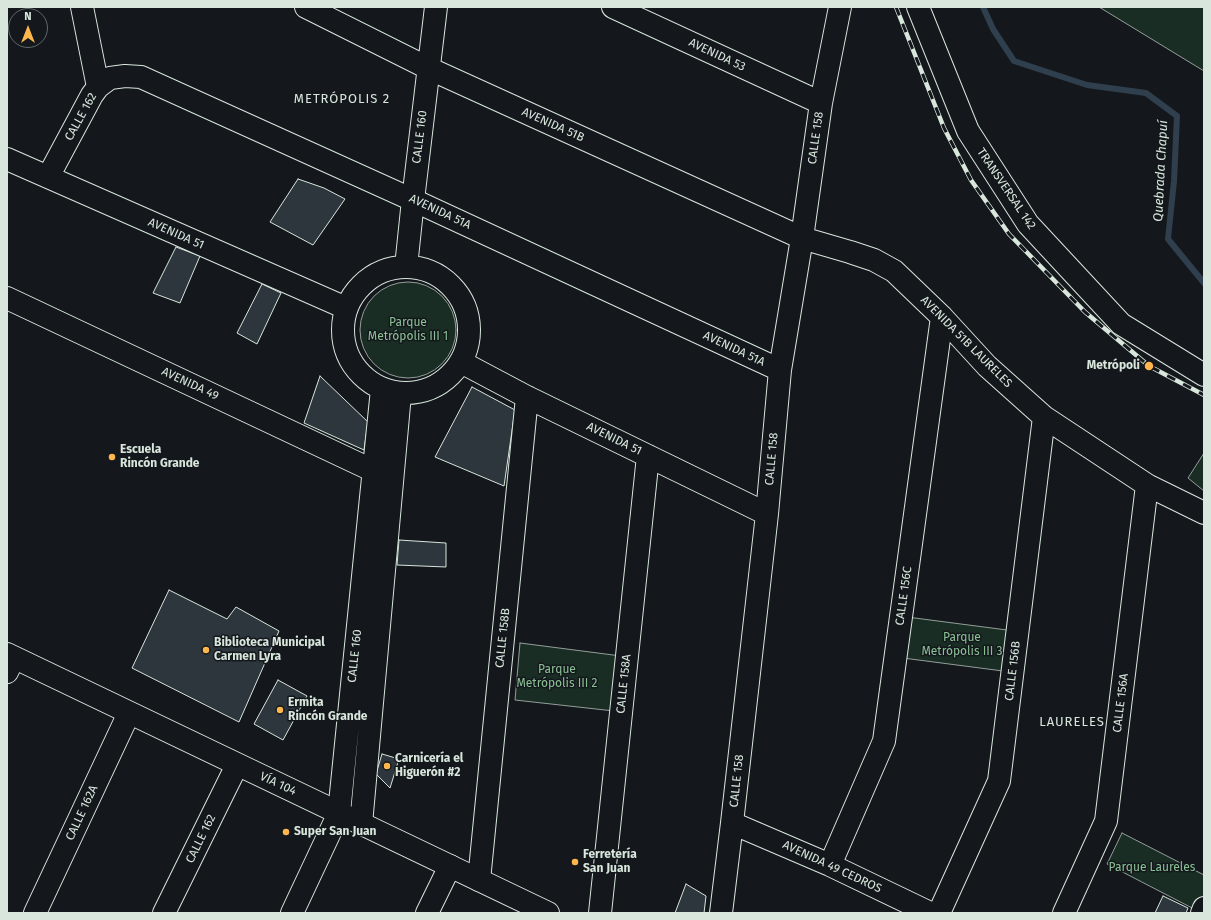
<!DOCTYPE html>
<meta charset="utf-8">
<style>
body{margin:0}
#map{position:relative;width:1211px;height:920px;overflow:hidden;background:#14181c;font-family:"Fira Sans",sans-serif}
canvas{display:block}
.frame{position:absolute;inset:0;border:8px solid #d8e6dc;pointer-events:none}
.north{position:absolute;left:8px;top:8px;width:40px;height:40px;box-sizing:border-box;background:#14181c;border:1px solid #626a69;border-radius:50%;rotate:0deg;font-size:11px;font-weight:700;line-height:16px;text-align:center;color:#d8e6dc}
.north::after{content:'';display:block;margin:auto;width:14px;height:18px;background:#ffb74d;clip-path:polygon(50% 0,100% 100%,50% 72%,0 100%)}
</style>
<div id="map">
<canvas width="1211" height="920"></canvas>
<div class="frame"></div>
<div class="north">N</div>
</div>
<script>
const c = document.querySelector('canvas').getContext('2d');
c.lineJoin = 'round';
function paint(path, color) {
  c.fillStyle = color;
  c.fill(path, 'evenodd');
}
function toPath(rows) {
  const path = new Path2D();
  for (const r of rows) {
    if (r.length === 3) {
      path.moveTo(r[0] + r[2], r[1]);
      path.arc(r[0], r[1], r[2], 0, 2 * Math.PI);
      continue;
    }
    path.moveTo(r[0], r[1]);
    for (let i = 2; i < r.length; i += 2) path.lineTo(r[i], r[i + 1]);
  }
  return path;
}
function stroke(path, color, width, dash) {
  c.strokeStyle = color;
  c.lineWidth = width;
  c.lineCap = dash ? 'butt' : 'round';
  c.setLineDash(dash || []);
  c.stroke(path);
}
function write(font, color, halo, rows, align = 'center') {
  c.font = font + ' "Fira Sans",sans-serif';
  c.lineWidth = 3;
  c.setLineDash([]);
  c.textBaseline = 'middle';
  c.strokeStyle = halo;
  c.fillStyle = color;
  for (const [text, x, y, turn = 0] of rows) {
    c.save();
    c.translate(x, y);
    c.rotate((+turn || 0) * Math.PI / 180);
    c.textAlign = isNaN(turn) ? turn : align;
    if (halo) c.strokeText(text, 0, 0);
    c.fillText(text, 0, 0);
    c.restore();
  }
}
const green = toPath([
 [1099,7,1204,7,1204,71,1099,7],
 [408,330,48],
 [1204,453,1204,491,1188,478,1204,453],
 [907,617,1007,630,1003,671,903,658,907,617],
 [520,643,621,656,614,711,515,700,520,643],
 [1122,833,1204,875,1204,895,1196,910,1107,864,1122,833]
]);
paint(green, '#1a2d24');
stroke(green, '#939e99', 1);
stroke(toPath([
 [983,7,993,29,1014,61,1087,85,1146,93,1177,116,1174,181,1168,239,1204,283]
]), '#2f3f4d', 6);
const building = toPath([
 [298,179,324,188,345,199,313,245,270,222,298,179],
 [176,247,200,256,180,303,153,293,176,247],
 [262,284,281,293,257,344,237,333,262,284],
 [320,376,368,422,364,450,304,423,320,376],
 [472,387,515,410,504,486,435,457,472,387],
 [399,540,446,543,446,567,397,565,399,540],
 [169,590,227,619,236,607,279,631,239,722,132,668,169,590],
 [278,680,307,696,283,740,254,724,278,680],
 [382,754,399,759,390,788,376,774,382,754],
 [686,884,706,896,704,913,675,913,686,884],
 [1163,896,1188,908,1186,913,1155,913,1163,896]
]);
paint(building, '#2c363c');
stroke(building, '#d8e6dc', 1);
const minor = toPath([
 [82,7,98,87],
 [306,7,428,68,802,238,850,252,874,260,894,271,942,317,987,366,1044,417,1147,485,1204,513],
 [613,7,821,103],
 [918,7,968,131,1028,224,1121,324,1204,375],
 [7,159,346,308],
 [48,177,92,95,98,87,110,78,125,76,141,77,413,200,780,370],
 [406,330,63],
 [406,267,413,200,436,7],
 [7,298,374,471],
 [461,362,527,397,767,514],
 [7,672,14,658],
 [732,823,830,865,930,913],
 [361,824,400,394],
 [830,865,884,741,942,317],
 [479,880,527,397],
 [35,913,129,713],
 [164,913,237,765],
 [292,913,339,813,382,389],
 [427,913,450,866],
 [600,913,648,456],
 [721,913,732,823,767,514,780,370,802,238,821,103,840,7],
 [939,913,999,781,1044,417],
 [1064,913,1106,821,1147,485],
 [1202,913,1204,908]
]);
const major = toPath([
 [7,654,548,913]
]);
stroke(minor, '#d8e6dc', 24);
stroke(major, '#d8e6dc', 24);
stroke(minor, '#14181c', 22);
stroke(major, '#14181c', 22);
const rail = toPath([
 [896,7,944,128,971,180,1009,234,1085,312,1149,366,1204,395]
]);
stroke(rail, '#d8e6dc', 4.5);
stroke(rail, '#14181c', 3, [9]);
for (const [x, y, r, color] of [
 [1149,366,5,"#ffb74d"],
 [112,457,4,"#ffb74d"],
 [206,650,4,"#ffb74d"],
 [280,710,4,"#ffb74d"],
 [387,766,4,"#ffb74d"],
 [286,832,4,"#ffb74d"],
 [575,862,4,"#ffb74d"]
]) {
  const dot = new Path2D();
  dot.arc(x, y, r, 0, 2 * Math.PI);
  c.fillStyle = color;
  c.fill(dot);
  stroke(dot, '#14181c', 1.5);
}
write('12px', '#d8e6dc', '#14181c', [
 ["AVENIDA 53",717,55,25],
 ["CALLE 162",81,117,-61],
 ["AVENIDA 51B",553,125,24],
 ["CALLE 160",420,137,-83],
 ["CALLE 158",816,138,-82],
 ["TRANSVERSAL 142",1006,189,56],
 ["AVENIDA 51A",440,212,25],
 ["AVENIDA 51",176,234,24],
 ["AVENIDA 51B LAURELES",966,342,45],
 ["AVENIDA 51A",734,349,25],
 ["AVENIDA 49",190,384,25],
 ["AVENIDA 51",614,439,26],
 ["CALLE 158",772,459,-85],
 ["CALLE 156C",904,596,-82],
 ["CALLE 158B",503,638,-84],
 ["CALLE 160",355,656,-84],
 ["CALLE 156B",1013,671,-83],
 ["CALLE 158A",624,684,-84],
 ["CALLE 156A",1121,703,-83],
 ["CALLE 158",737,781,-84],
 ["VÍA 104",278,784,25],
 ["CALLE 162A",82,813,-65],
 ["CALLE 162",201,839,-64],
 ["AVENIDA 49 CEDROS",832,867,25]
]);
write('12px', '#8ac095', '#14181c', [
 ["Parque",408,323],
 ["Metrópolis III 1",408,337],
 ["Parque",962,638],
 ["Metrópolis III 3",962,652],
 ["Parque",557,670],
 ["Metrópolis III 2",557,684],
 ["Parque Laureles",1152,868]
]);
write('bold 12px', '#d8e6dc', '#14181c', [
 ["Metrópoli",1140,366,"right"],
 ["Escuela",120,450],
 ["Rincón Grande",120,464],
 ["Biblioteca Municipal",214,643],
 ["Carmen Lyra",214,657],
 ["Ermita",288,703],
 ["Rincón Grande",288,717],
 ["Carnicería el",395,759],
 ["Higuerón #2",395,773],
 ["Super San Juan",294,832],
 ["Ferretería",583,855],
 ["San Juan",583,869]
], 'left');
c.letterSpacing = '1px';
write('13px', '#d8e6dc', '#14181c', [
 ["METRÓPOLIS 2",342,99],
 ["LAURELES",1072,722]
]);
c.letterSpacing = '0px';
write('italic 13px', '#d8e6dc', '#14181c', [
 ["Quebrada Chapuí",1161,171,-87]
]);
</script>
